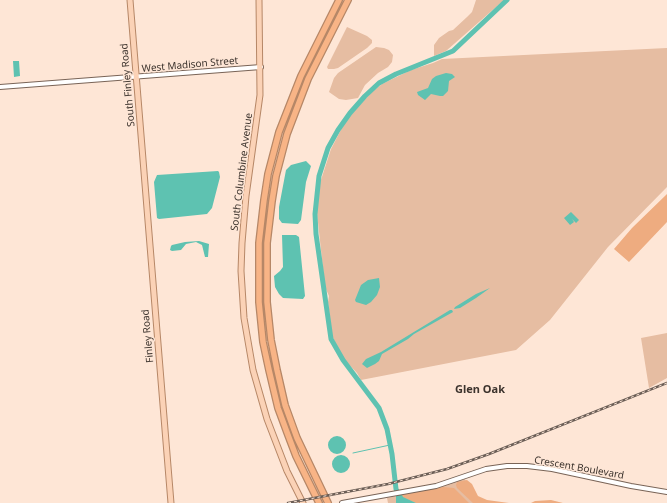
<!DOCTYPE html>
<style>
body{margin:0}
canvas{display:block;background:#fee6d6}
</style>
<canvas width="667" height="503"></canvas>
<script>
const c = document.querySelector('canvas').getContext('2d');
c.lineJoin = 'round';
function paint(path, color) {
  c.fillStyle = color;
  c.fill(path, 'evenodd');
}
function toPath(rows) {
  const path = new Path2D();
  for (const r of rows) {
    if (r.length === 3) {
      path.moveTo(r[0] + r[2], r[1]);
      path.arc(r[0], r[1], r[2], 0, 2 * Math.PI);
      continue;
    }
    path.moveTo(r[0], r[1]);
    for (let i = 2; i < r.length; i += 2) path.lineTo(r[i], r[i + 1]);
  }
  return path;
}
function stroke(path, color, width, dash) {
  c.strokeStyle = color;
  c.lineWidth = width;
  c.lineCap = dash ? 'butt' : 'round';
  c.setLineDash(dash || []);
  c.stroke(path);
}
function write(font, color, halo, rows, align = 'center') {
  c.font = font + ' "Noto Sans",sans-serif';
  c.lineWidth = 3;
  c.setLineDash([]);
  c.textBaseline = 'middle';
  c.strokeStyle = halo;
  c.fillStyle = color;
  for (const [text, x, y, turn = 0] of rows) {
    c.save();
    c.translate(x, y);
    c.rotate((+turn || 0) * Math.PI / 180);
    c.textAlign = isNaN(turn) ? turn : align;
    if (halo) c.strokeText(text, 0, 0);
    c.fillText(text, 0, 0);
    c.restore();
  }
}
paint(toPath([
 [476,0,504,0,446,51,434,56,434,45,439,38,449,31,453,30,467,17,472,12],
 [347,27,367,36,372,40,372,43,367,48,338,68,334,69,328,69,327,67],
 [376,47,384,48,389,50,393,55,392,62,388,67,378,73,365,85,358,98,346,100,339,99,329,92,334,78,338,73],
 [667,48,667,187,608,247,550,320,516,350,361,380,357,373,344,359,332,336,328,302,329,296,325,287,317,213,320,183,331,149,345,122,355,110,372,92,382,84,411,70,433,63,442,59],
 [667,333,667,378,649,388,641,338],
 [465,479,477,503,388,503,387,498,430,489]
]), '#e6bda2');
paint(toPath([
 [667,194,667,222,629,262,614,249,632,228],
 [467,480,472,484,478,496,487,500,509,503,473,503,457,488,456,485,457,482],
 [443,487,454,488,469,503,416,503,402,497,402,495],
 [551,500,563,503,531,503,535,501]
]), '#eeac80');
paint(toPath([
 [13,61,19,61,20,76,14,77],
 [446,73,452,74,455,77,449,81,448,91,443,96,440,96,431,94,425,100,418,95,417,92,428,88,432,79,436,76],
 [306,161,311,166,306,182,301,220,298,224,282,223,279,219,279,207,286,170,291,165],
 [218,171,219,172,220,177,212,208,207,214,159,219,157,218,154,182,157,175],
 [571,212,579,220,576,223,572,219,574,222,570,225,564,218],
 [282,235,296,235,299,237,305,296,303,299,283,298,279,294,275,287,274,276,280,271,283,267],
 [199,241,209,244,208,257,205,257,202,245,196,242,186,244,181,250,172,251,170,250,171,246,172,245,185,242],
 [379,278,380,287,377,295,371,302,366,305,356,302,355,300,361,285,368,280],
 [490,288,476,298,460,308,454,309,455,307,476,294],
 [450,310,452,310,453,312,414,334,408,339,382,354,379,361,375,364,367,368,362,364,366,359,381,352],
 [337,445,9],
 [341,464,9],
 [402,495,403,497,416,503,396,503,396,496]
]), '#5ec2b1');
stroke(toPath([
 [353,453,390,445]
]), '#5ec2b1', 1);
stroke(toPath([
 [402,503,396,489,392,454,387,429,379,408,343,360,331,339,316,234,315,214,319,176,328,148,338,130,350,113,365,96,379,83,396,74,453,51,507,0]
]), '#5ec2b1', 5);
const minor = toPath([
 [0,87,261,67],
 [342,503,436,486,486,469,507,466,527,466,552,469,631,486,667,492]
]);
const major = toPath([
 [130,0,171,503],
 [259,0,260,95,246,196,242,243,241,271,244,318,253,370,267,419,287,471,303,503]
]);
const highway = toPath([
 [319,503,296,456,288,435,278,408,269,370,263,342,259,302,259,243,264,200,268,174,279,132,301,76,339,0],
 [328,503,297,438,285,405,277,370,271,340,267,302,267,243,272,201,276,176,287,134,308,79,348,0]
]);
stroke(minor, '#796457', 6);
stroke(major, '#b68767', 7);
stroke(highway, '#b68767', 8);
stroke(minor, '#fff', 4);
stroke(major, '#fbd2b6', 5);
stroke(highway, '#f8b486', 5.5);
const rail = toPath([
 [288,503,388,484,447,469,489,454,667,383]
]);
stroke(rail, '#6b5e56', 2.5);
stroke(rail, '#fee6d6', 1, [3]);
write('10px', '#3c332d', '#fee6d6', [
 ["West Madison Street",190,65,-5],
 ["South Finley Road",128,85,-95],
 ["South Columbine Avenue",242,172,-83],
 ["Finley Road",148,336,-95],
 ["Crescent Boulevard",579,468,10]
]);
write('bold 11px', '#3c332d', '#fee6d6', [
 ["Glen Oak",480,390]
]);
</script>
